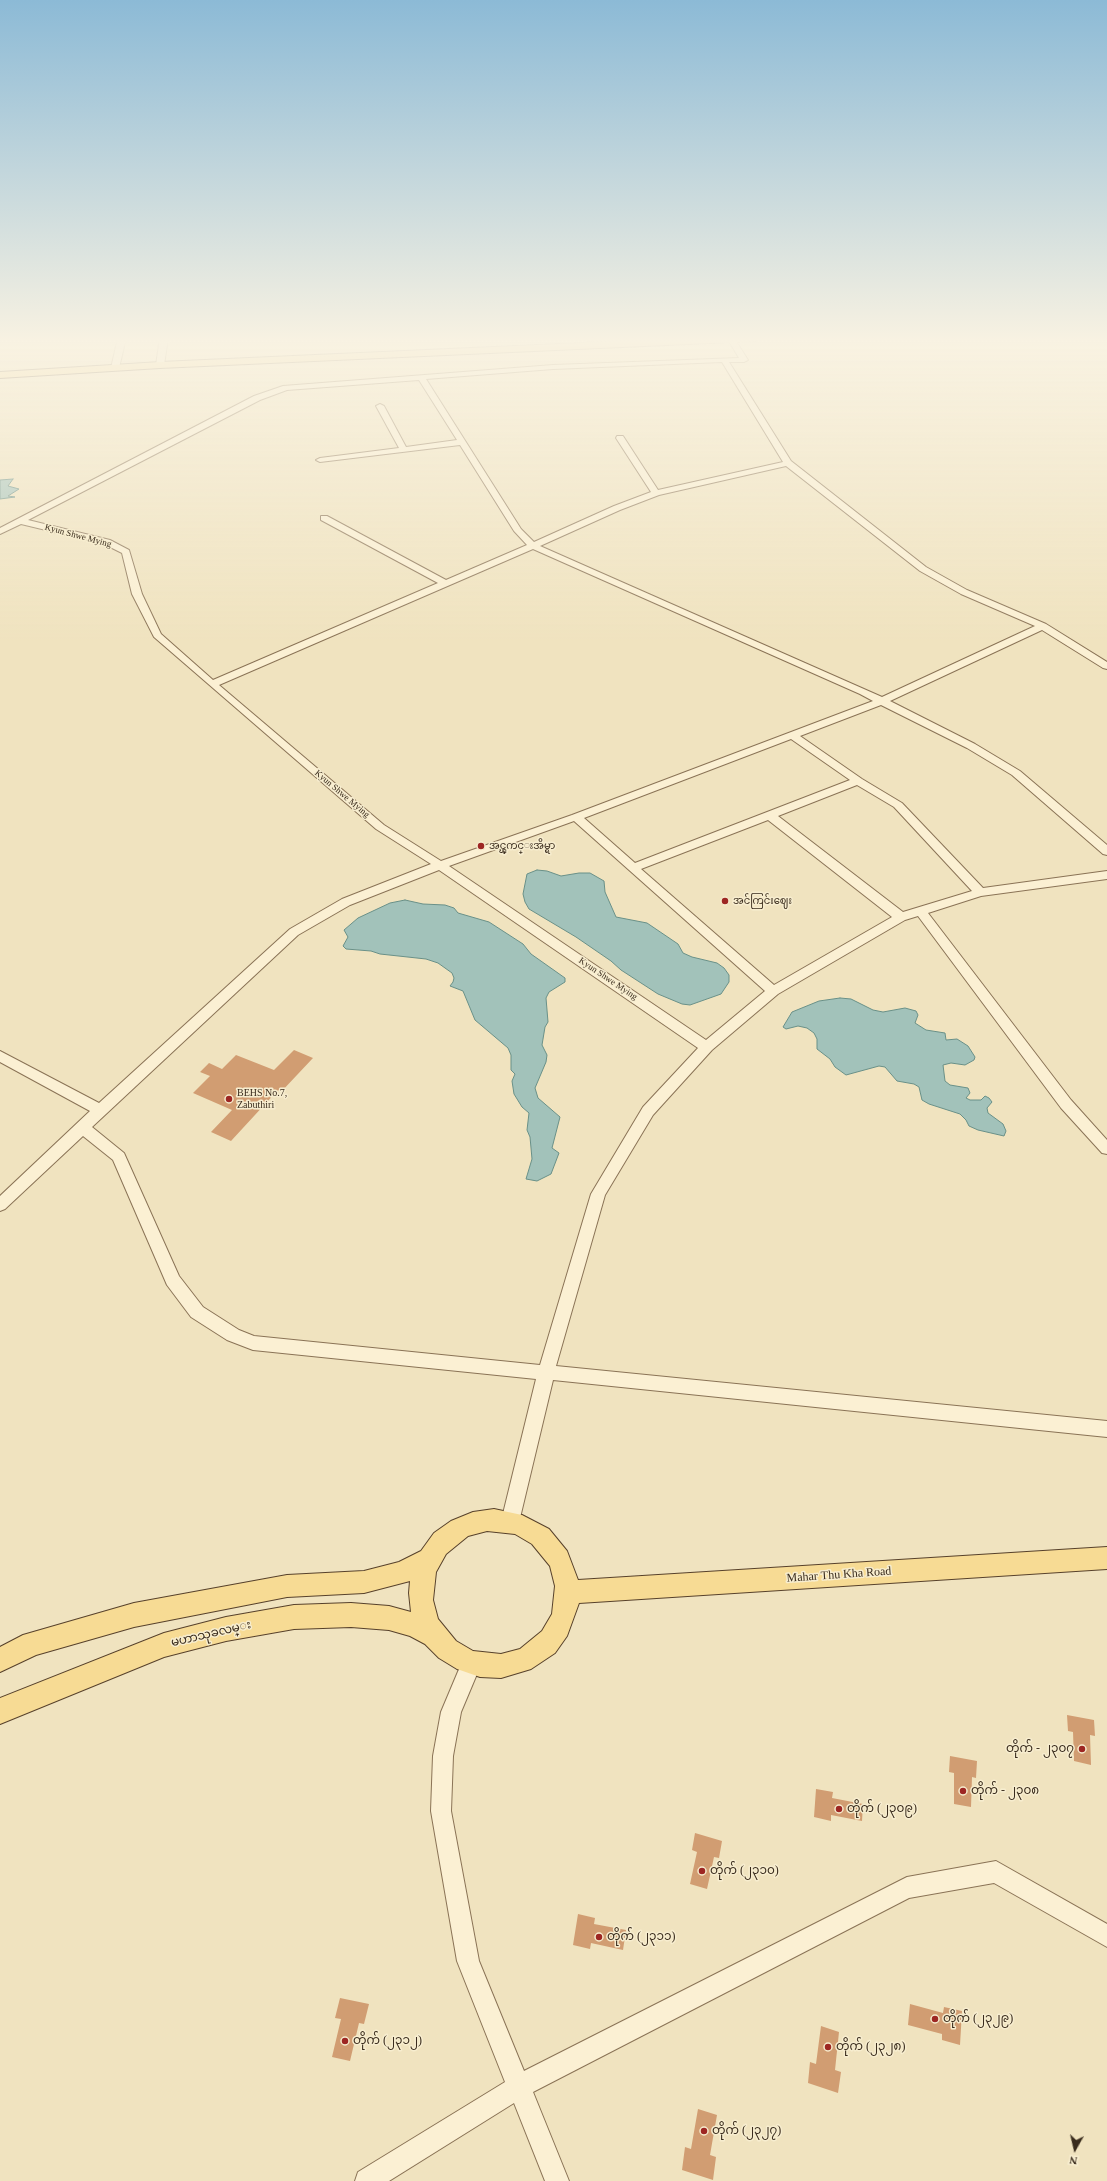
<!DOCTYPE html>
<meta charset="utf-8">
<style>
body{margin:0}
#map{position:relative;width:1107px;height:2181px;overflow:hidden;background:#f0e3bf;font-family:"Times New Roman",serif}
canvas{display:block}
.north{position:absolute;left:1055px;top:2129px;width:40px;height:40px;-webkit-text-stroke:3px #f7edcf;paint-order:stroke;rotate:188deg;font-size:11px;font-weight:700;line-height:16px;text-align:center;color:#392b1c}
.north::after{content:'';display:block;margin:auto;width:14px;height:18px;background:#392b1c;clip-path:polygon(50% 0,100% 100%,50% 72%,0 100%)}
</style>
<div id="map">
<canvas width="1107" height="2181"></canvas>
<div class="north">N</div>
</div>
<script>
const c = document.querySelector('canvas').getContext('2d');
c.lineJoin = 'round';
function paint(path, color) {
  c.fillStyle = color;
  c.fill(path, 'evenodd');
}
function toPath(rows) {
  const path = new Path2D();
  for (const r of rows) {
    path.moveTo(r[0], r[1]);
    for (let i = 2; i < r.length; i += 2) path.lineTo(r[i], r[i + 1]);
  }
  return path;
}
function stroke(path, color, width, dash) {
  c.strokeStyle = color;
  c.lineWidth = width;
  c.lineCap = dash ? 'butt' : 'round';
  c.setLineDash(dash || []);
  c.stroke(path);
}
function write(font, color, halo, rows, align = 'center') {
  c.font = font + ' "Times New Roman","Noto Sans Myanmar",serif';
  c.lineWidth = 3;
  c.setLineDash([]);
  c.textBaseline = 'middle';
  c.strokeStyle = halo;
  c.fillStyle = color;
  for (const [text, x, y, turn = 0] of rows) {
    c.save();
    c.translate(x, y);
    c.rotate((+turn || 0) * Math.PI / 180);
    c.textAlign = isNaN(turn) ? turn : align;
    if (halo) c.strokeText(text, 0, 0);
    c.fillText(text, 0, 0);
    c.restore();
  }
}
const water = toPath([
 [13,479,8,486,19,489,8,496,15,497,0,499,0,480,13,479],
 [537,870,547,871,561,876,579,873,590,873,604,881,605,892,616,917,647,923,678,944,683,953,692,957,717,963,724,968,729,975,729,982,721,994,690,1005,682,1004,658,994,621,970,611,961,576,937,529,909,525,902,523,894,527,874,537,870],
 [405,900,423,904,445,905,454,908,458,913,489,922,523,944,531,954,565,978,565,982,549,992,546,998,548,1022,545,1027,542,1045,547,1055,546,1062,535,1088,538,1098,560,1117,552,1148,559,1153,551,1174,537,1181,526,1179,532,1159,530,1137,527,1130,529,1113,522,1107,514,1094,512,1081,515,1074,511,1070,511,1055,508,1048,475,1020,463,991,450,986,453,982,454,978,452,973,438,963,426,959,380,954,371,951,346,949,343,946,348,937,344,930,358,918,390,903,405,900],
 [840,998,851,999,873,1010,883,1012,905,1008,916,1011,918,1015,915,1023,926,1030,945,1033,946,1040,957,1039,968,1046,975,1057,974,1060,965,1065,951,1063,943,1065,945,1081,950,1085,968,1088,970,1093,966,1098,970,1100,981,1100,985,1096,989,1098,992,1102,987,1108,988,1113,1003,1124,1006,1131,1004,1136,978,1130,969,1126,966,1120,960,1114,929,1104,922,1100,919,1087,914,1084,897,1081,885,1067,879,1066,846,1075,835,1067,830,1059,817,1049,817,1039,814,1033,807,1028,798,1026,786,1029,783,1027,792,1012,819,1001,840,998]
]);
paint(water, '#a2c2ba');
stroke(water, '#699088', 1);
paint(toPath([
 [294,1050,313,1058,281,1092,278,1090,231,1141,211,1132,232,1110,193,1093,210,1076,200,1072,209,1063,222,1069,236,1055,274,1070],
 [1067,1715,1094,1720,1095,1736,1090,1735,1091,1765,1074,1761,1073,1732,1068,1731],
 [950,1756,977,1761,976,1778,972,1777,971,1807,954,1804,954,1773,949,1772],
 [816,1789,833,1792,832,1798,863,1804,862,1821,831,1815,831,1821,814,1817],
 [695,1833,722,1841,719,1858,714,1857,707,1889,690,1884,697,1852,692,1850],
 [578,1914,595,1918,594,1924,626,1930,623,1950,591,1943,590,1949,573,1945],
 [340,1998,369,2004,364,2024,359,2023,350,2061,332,2057,341,2019,335,2018],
 [910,2004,943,2013,944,2007,962,2011,960,2045,942,2040,942,2034,908,2025],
 [821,2026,839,2032,835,2070,841,2072,838,2093,808,2083,810,2062,816,2064],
 [698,2109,717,2115,710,2155,716,2157,713,2180,682,2170,685,2147,691,2149]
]), '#d19d72');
const minor = toPath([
 [118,338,126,338,119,368,115,370,111,368,118,338],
 [160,338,168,338,164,365,160,367,156,365,160,338],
 [727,338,734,338,748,360,744,362,729,362,791,461,926,567,967,590,1046,624,1107,662,1107,669,1103,668,1042,630,890,701,975,744,1020,771,1107,845,1107,855,1103,854,1012,775,967,748,881,705,800,736,862,779,902,803,983,888,1107,871,1107,879,981,896,928,913,1071,1100,1107,1140,1107,1154,1102,1153,1061,1108,918,916,905,920,778,994,712,1050,653,1115,605,1195,556,1366,1107,1421,1107,1437,553,1380,519,1522,516,1528,510,1530,504,1528,501,1522,536,1379,253,1350,227,1340,191,1317,167,1285,113,1160,83,1136,5,1209,0,1211,0,1196,90,1111,0,1062,0,1051,99,1103,290,929,342,899,431,864,376,829,154,637,132,594,122,553,104,544,21,524,0,534,0,528,254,396,283,386,553,365,739,358,727,338],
 [722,362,783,462,658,490,623,436,617,436,616,438,651,492,614,506,534,542,521,529,426,379,553,369,722,362],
 [419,380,457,440,406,447,384,406,380,404,376,406,399,448,320,458,316,460,320,462,460,445,514,531,527,545,446,580,327,516,321,516,321,520,438,583,213,680,161,634,142,594,129,550,110,540,28,520,260,400,287,390,419,380],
 [786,466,920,571,961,594,1035,626,882,697,540,546,620,510,659,495,786,466],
 [533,549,860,694,873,701,572,815,441,861,384,825,219,685,533,549],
 [791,739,850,780,635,863,584,818,791,739],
 [857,785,894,807,972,891,903,912,778,816,857,785],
 [768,820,892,917,774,985,641,869,768,820],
 [574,821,765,991,706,1040,449,866,574,821],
 [439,870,698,1048,643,1107,591,1194,540,1365,254,1336,239,1330,203,1307,179,1276,124,1153,92,1127,298,935,350,905,439,870],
 [472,1652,479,1655,482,1662,461,1712,453,1756,451,1811,479,1961,524,2071,907,1877,996,1861,1107,1924,1107,1947,994,1883,909,1898,533,2092,569,2181,545,2181,514,2103,389,2181,355,2181,358,2172,505,2082,457,1961,431,1811,433,1756,441,1712,465,1655,472,1652]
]);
const major = toPath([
 [693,338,759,338,754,341,160,368,0,378,0,372,160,362,693,338],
 [494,1509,522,1515,549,1529,567,1551,578,1580,1107,1547,1107,1569,579,1603,567,1636,555,1653,531,1669,501,1678,480,1677,457,1669,439,1658,425,1644,410,1636,389,1630,351,1627,294,1629,226,1641,164,1657,0,1724,0,1698,164,1633,226,1617,294,1605,351,1603,389,1606,411,1612,409,1593,410,1581,364,1593,287,1597,134,1627,36,1655,0,1672,0,1647,23,1635,134,1603,287,1575,364,1571,399,1562,421,1551,434,1533,451,1521,473,1512,494,1509],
 [487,1531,515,1534,532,1544,550,1566,555,1586,552,1614,542,1631,520,1649,501,1654,473,1651,456,1641,438,1619,433,1600,436,1572,446,1554,468,1536,487,1531]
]);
stroke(minor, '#8a7356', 2);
stroke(major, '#57412b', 2);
paint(minor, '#fbf0d3');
paint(major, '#f7db94');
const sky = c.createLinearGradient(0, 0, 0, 643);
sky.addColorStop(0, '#8cbad6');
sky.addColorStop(0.53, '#f8f2e2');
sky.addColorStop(1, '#f8f2e200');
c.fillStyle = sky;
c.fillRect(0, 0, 1107, 643);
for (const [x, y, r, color] of [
 [481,846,4,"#9d2623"],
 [725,901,4,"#9d2623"],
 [229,1099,4,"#9d2623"],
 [1082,1749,4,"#9d2623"],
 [963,1791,4,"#9d2623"],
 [839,1809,4,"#9d2623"],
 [702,1871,4,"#9d2623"],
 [599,1937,4,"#9d2623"],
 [935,2019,4,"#9d2623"],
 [345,2041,4,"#9d2623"],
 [828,2047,4,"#9d2623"],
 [704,2131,4,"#9d2623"]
]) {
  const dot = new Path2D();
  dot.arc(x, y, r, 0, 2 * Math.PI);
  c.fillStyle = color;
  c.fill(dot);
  stroke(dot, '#f7edcf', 1.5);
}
write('9px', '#392b1c', '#f7edcf', [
 ["Kyun Shwe Mying",78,536,15],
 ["Kyun Shwe Mying",342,794,40],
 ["Kyun Shwe Mying",608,979,34]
]);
write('10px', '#392b1c', '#f7edcf', [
 ["အင္ၾကင္းအိမ္ရာ",489,846],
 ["အင်ကြင်းဈေး",733,901],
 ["BEHS No.7,",237,1093],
 ["Zabuthiri",237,1105]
], 'left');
write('12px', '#392b1c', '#f7edcf', [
 ["Mahar Thu Kha Road",839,1575,-4],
 ["မဟာသုခလမ္း",211,1634,-13]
]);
write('12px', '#392b1c', '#f7edcf', [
 ["တိုက် - ၂၃၀၇",1074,1749,"right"],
 ["တိုက် - ၂၃၀၈",971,1791],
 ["တိုက် (၂၃၀၉)",847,1809],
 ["တိုက် (၂၃၁၀)",710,1871],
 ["တိုက် (၂၃၁၁)",607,1937],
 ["တိုက် (၂၃၂၉)",943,2019],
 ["တိုက် (၂၃၁၂)",353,2041],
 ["တိုက် (၂၃၂၈)",836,2047],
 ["တိုက် (၂၃၂၇)",712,2131]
], 'left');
</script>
